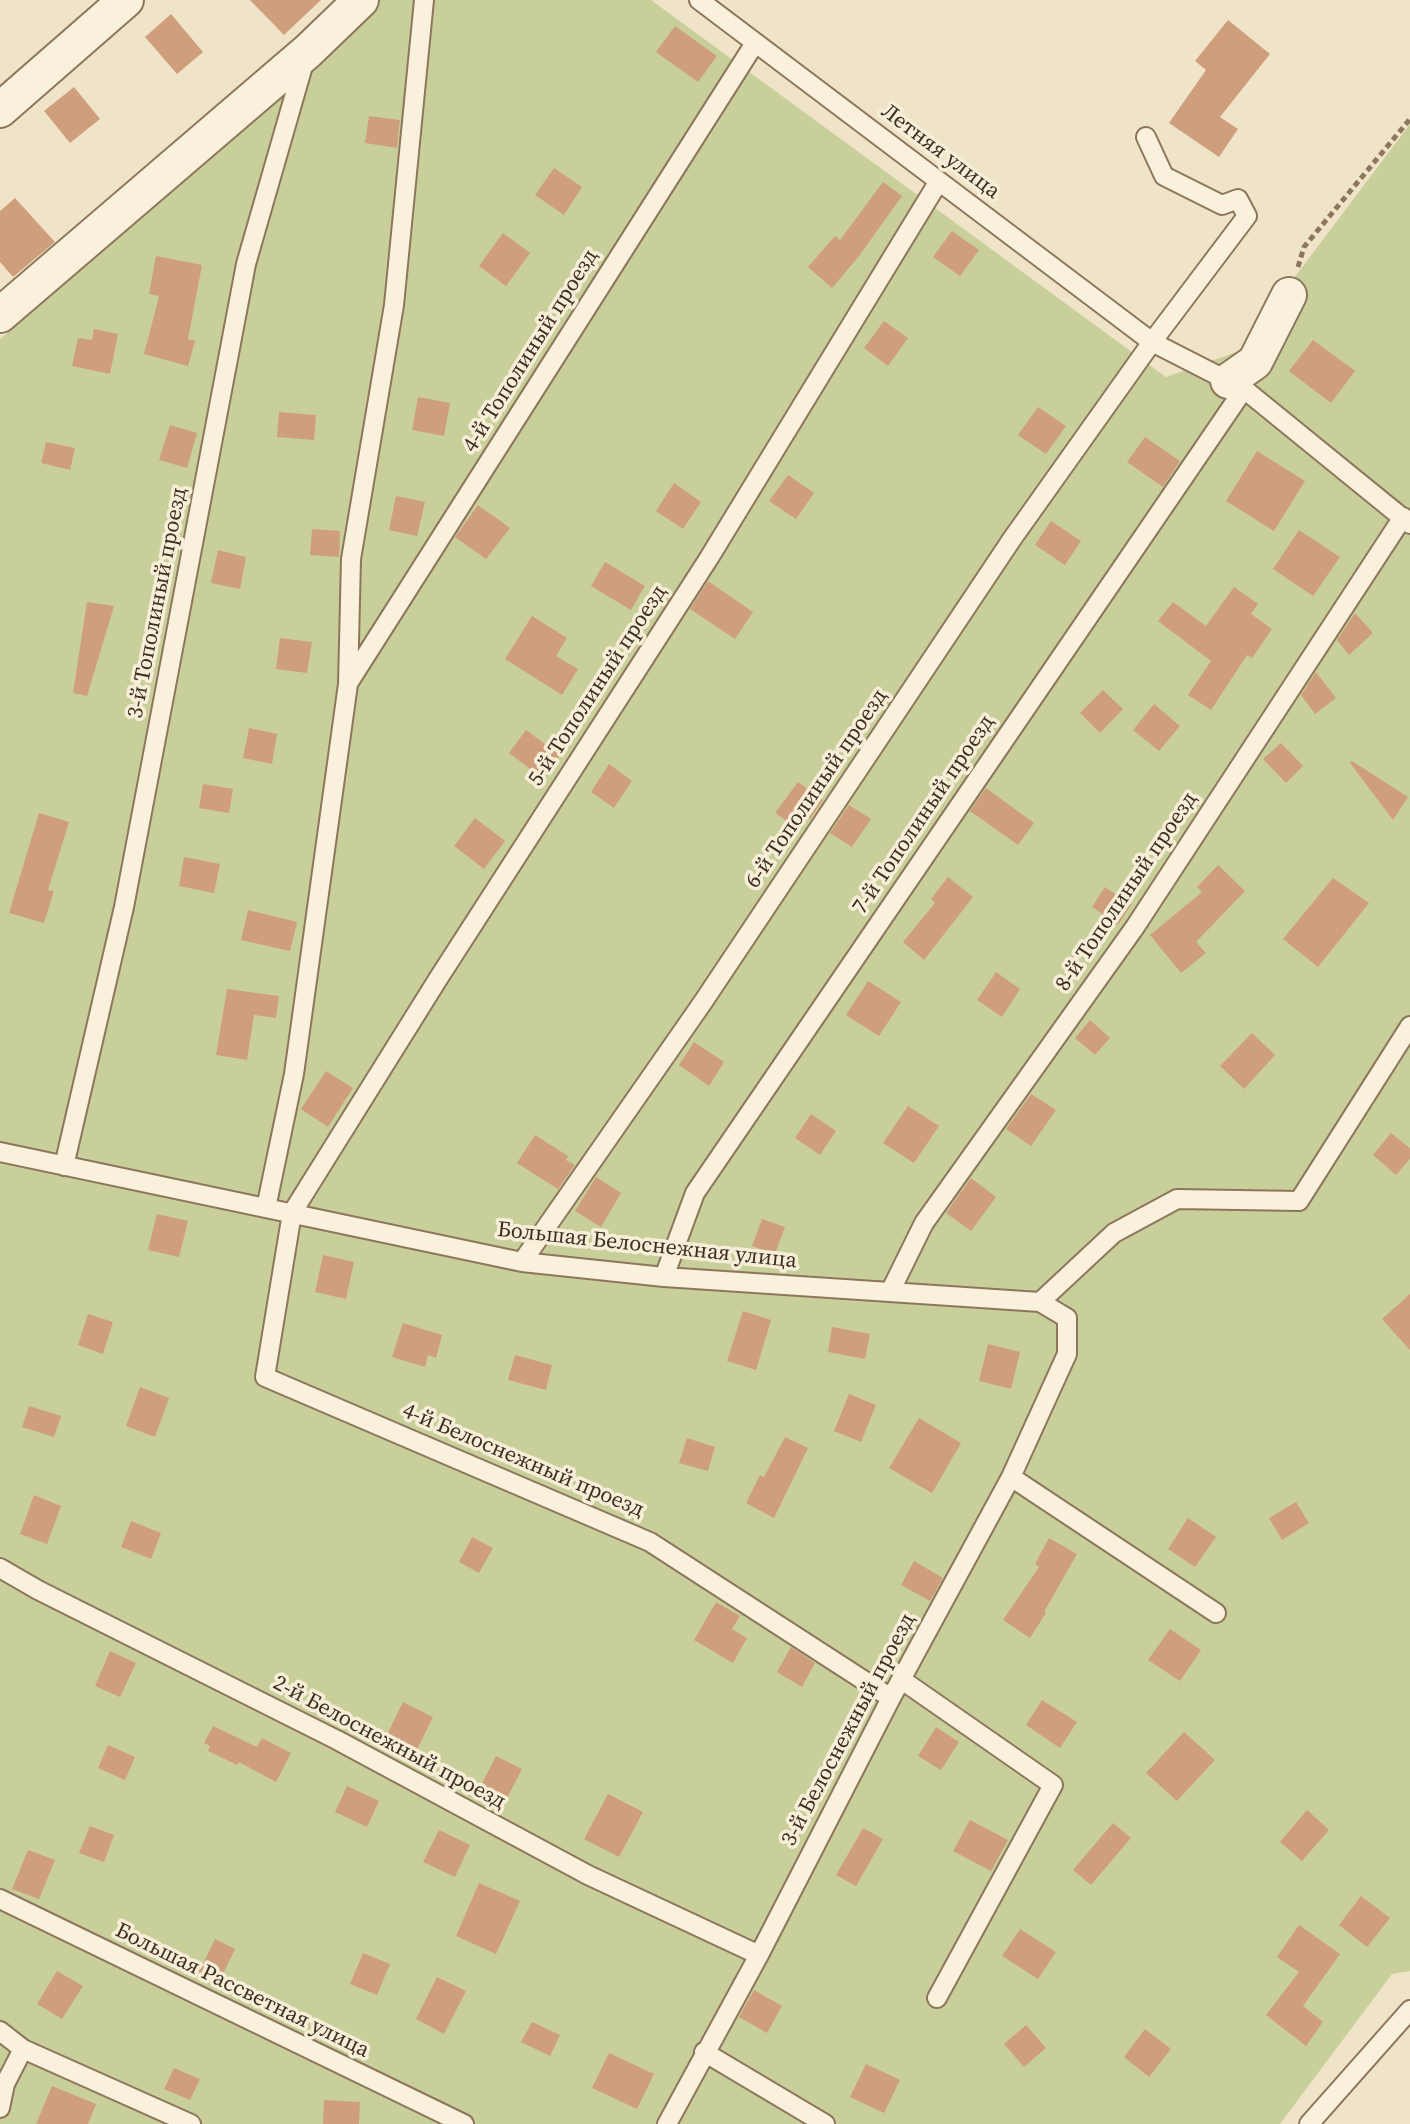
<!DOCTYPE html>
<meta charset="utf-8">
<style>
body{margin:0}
canvas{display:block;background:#f0e4c8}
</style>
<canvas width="1410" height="2124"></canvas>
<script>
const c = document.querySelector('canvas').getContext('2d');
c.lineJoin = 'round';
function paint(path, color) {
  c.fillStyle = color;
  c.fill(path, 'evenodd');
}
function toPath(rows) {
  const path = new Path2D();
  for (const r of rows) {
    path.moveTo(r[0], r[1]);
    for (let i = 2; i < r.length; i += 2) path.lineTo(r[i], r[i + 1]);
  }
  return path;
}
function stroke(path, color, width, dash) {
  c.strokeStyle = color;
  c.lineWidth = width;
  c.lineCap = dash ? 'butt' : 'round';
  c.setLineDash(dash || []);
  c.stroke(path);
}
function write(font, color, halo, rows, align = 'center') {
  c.font = font + ' "Source Serif 4",serif';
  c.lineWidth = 7;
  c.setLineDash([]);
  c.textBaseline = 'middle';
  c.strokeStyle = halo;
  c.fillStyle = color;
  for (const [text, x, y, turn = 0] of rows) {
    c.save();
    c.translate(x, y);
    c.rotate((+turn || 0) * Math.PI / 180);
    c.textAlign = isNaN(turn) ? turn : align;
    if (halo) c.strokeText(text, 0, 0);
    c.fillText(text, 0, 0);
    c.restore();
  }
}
paint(toPath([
 [380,0,651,0,1166,377,1239,351,1410,124,1410,1971,1392,1974,1280,2124,0,2124,0,339]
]), '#c9cf9b');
paint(toPath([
 [250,0,321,0,284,35],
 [171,14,203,52,177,74,145,37],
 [1228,20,1270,54,1220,117,1238,129,1219,157,1169,123,1206,70,1195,61],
 [675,26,717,56,698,82,656,52],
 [74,87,100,119,70,143,44,111],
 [369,116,400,120,397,148,365,143],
 [554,168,582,187,564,215,535,195],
 [883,182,902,196,859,256,832,288,808,267,835,236,840,240],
 [15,198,55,242,13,277,0,262,0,211],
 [952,231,979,250,960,276,933,257],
 [503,233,530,253,506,286,479,266],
 [156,256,202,265,188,339,195,341,188,366,144,354,159,296,149,294],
 [884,321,908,338,888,366,864,348],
 [94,329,118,334,110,374,72,366,78,338,92,340],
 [1313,340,1355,371,1331,403,1289,371],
 [418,397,450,403,444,436,412,430],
 [1038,407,1066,426,1046,454,1018,435],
 [279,412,316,415,314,440,277,437],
 [170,425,197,433,187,468,159,460],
 [1145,437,1180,461,1163,487,1127,462],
 [46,442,75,448,70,470,41,463],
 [1257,451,1305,481,1274,531,1226,501],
 [788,475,814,493,796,519,769,501],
 [674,483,701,502,683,529,656,511],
 [396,496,425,502,417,536,389,530],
 [478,505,510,528,486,559,455,537],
 [1051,521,1081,541,1065,565,1035,545],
 [312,529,340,531,339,557,310,555],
 [1299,530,1340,557,1313,596,1273,569],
 [218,550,246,557,240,589,211,583],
 [605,562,645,586,631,610,591,586],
 [708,581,753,612,735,639,690,609],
 [1234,587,1258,604,1251,614,1272,629,1252,658,1247,655,1211,710,1188,695,1211,661,1158,621,1173,602,1206,626],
 [87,602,114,606,87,696,73,693],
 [1355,613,1373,633,1349,655,1337,640],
 [532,616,567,638,556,656,578,669,562,695,505,659],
 [280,638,312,642,307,673,276,669],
 [1316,672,1336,698,1315,714,1301,695],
 [1103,690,1123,709,1100,733,1080,713],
 [1154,704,1180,726,1159,751,1133,730],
 [249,728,277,734,272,764,243,758],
 [526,730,560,755,542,778,509,753],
 [1281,743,1303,766,1286,783,1263,759],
 [1352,761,1408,797,1393,820,1350,763],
 [609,764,632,781,614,808,591,792],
 [798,782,823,800,810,819,806,816,797,828,775,813],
 [203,784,233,789,229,813,199,808],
 [986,788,1034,823,1018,845,970,811],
 [849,805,871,819,852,847,830,833],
 [39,813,69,822,48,890,54,891,44,923,9,913],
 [475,818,505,841,484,869,454,846],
 [184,857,220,864,214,893,179,886],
 [1218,865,1245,891,1196,942,1206,953,1181,973,1150,935,1202,892,1197,887],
 [948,877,973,897,924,960,903,942,935,903,931,899],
 [1333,878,1369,903,1318,967,1283,939],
 [1105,887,1131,905,1118,925,1092,907],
 [248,910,297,922,290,951,241,940],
 [996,972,1020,989,1002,1017,977,1000],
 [868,981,901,1002,879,1036,846,1015],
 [227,989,279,996,276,1018,254,1015,247,1060,216,1055],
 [1090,1020,1110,1038,1095,1055,1075,1038],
 [1252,1033,1275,1055,1244,1089,1220,1066],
 [694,1042,724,1062,709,1086,679,1065],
 [326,1071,353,1088,328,1127,301,1109],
 [1031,1094,1056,1110,1031,1146,1006,1129],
 [908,1106,939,1126,914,1163,883,1143],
 [811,1114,836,1131,820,1155,795,1138],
 [1391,1133,1410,1148,1410,1159,1396,1175,1373,1155],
 [535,1135,568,1156,566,1160,575,1165,558,1189,517,1163],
 [596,1177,621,1193,601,1227,575,1211],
 [971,1178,996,1197,971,1231,946,1213],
 [157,1214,188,1221,179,1257,148,1250],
 [762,1219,785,1227,775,1254,752,1246],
 [323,1255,354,1262,346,1299,315,1292],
 [1410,1294,1410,1350,1382,1319],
 [743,1311,771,1320,756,1370,727,1361],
 [88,1314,113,1322,103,1354,78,1345],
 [403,1323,442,1335,436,1358,428,1355,425,1367,392,1357],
 [832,1327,870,1334,865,1359,828,1352],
 [988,1344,1020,1352,1011,1389,979,1381],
 [515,1355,552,1365,546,1390,508,1380],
 [140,1387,169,1398,155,1437,126,1426],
 [849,1394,876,1405,861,1442,834,1431],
 [29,1406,61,1416,54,1437,22,1427],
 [919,1418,961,1443,932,1493,889,1468],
 [785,1437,808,1448,774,1518,746,1503,760,1475,764,1477],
 [687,1438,715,1447,708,1471,679,1463],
 [34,1495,61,1506,47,1544,20,1534],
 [1296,1502,1309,1523,1282,1540,1269,1518],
 [1188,1518,1216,1537,1195,1567,1168,1549],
 [131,1521,161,1533,151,1559,121,1547],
 [472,1537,493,1548,479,1573,459,1562],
 [1049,1538,1077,1554,1044,1612,1046,1613,1030,1638,1003,1620,1039,1567,1035,1564],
 [914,1561,943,1578,930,1601,901,1585],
 [716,1602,740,1616,732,1629,747,1638,733,1663,694,1640],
 [1170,1629,1201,1650,1180,1681,1148,1660],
 [791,1647,815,1663,802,1687,777,1672],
 [110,1651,136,1663,120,1697,95,1686],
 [1042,1700,1077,1722,1060,1748,1026,1725],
 [403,1702,433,1717,412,1760,382,1745],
 [213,1726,257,1747,262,1738,291,1753,276,1782,239,1762,237,1765,208,1751,210,1746,204,1743],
 [936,1727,959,1742,941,1770,918,1756],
 [1184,1732,1215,1760,1177,1801,1146,1773],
 [108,1745,135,1757,125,1780,98,1768],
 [496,1756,522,1769,504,1804,478,1791],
 [347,1786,379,1801,367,1827,335,1812],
 [608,1794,643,1812,619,1857,584,1839],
 [1307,1810,1329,1830,1302,1861,1280,1842],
 [970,1820,1008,1840,991,1871,953,1851],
 [1113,1823,1131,1838,1091,1885,1073,1870],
 [90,1826,114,1835,104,1862,79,1853],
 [863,1828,883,1839,856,1886,836,1875],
 [439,1830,470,1845,455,1877,423,1862],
 [28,1850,55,1860,39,1899,12,1889],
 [479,1883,520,1901,496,1954,456,1936],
 [1361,1896,1390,1918,1367,1947,1339,1925],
 [1299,1925,1340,1954,1303,2006,1323,2022,1306,2046,1266,2015,1299,1972,1277,1957],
 [1020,1929,1056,1952,1038,1979,1002,1956],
 [215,1939,235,1949,219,1982,199,1972],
 [363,1953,390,1964,377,1995,350,1984],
 [57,1971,83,1986,62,2019,37,2004],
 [437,1977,466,1991,444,2034,416,2019],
 [754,1990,782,2006,767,2033,739,2017],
 [532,2022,560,2035,550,2056,521,2042],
 [1026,2025,1046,2048,1024,2067,1004,2044],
 [1145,2029,1171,2049,1149,2077,1124,2057],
 [609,2053,654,2074,637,2109,592,2088],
 [866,2064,900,2080,884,2113,850,2097],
 [174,2068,200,2079,190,2100,164,2089],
 [52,2086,96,2104,88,2124,36,2124],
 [324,2100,360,2102,359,2124,323,2124]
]), '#cf9f7d');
const lane = toPath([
 [699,0,1152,342,1244,389,1410,524],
 [349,682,755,43],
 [0,1152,522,1262,664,1277,1040,1302,1067,1318,1067,1354,1011,1477,891,1698,759,1955,667,2124],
 [64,1166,124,907,246,264,305,59],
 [266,1208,294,1074,348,684,351,559,394,305,424,0],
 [522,1262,703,1002,1012,539,1152,342,1247,216,1238,199,1222,205,1164,176,1146,137],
 [664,1277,695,1193,1244,389],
 [890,1292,924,1223,1135,927,1403,517],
 [1040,1302,1114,1233,1177,1199,1299,1201,1410,1026],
 [1011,1477,1216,1613],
 [0,1568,38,1590,337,1740,588,1875,759,1955],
 [902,1680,1053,1785,937,1998],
 [891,1698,650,1542,265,1377,292,1213,438,979,709,558,939,181],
 [0,1899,464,2124],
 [0,2031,23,2049,191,2124],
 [704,2052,825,2124],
 [0,2108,5,2084,23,2049],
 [1309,2124,1410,2010]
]);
const street = toPath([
 [0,110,126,0],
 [0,315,308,51,361,0],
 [1228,381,1255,362,1289,295]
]);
stroke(lane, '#8d765c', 22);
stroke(street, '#8d765c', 38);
stroke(toPath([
 [1298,267,1304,247,1410,119]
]), '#8d765c', 5, [6, 4]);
stroke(lane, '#faf1dc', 18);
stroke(street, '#faf1dc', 34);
write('22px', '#3d2e20', '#f7eed8', [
 ["Летняя улица",940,152,37],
 ["4-й Тополиный проезд",531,351,-58],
 ["3-й Тополиный проезд",158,603,-79],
 ["5-й Тополиный проезд",598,686,-57],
 ["6-й Тополиный проезд",817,789,-56],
 ["7-й Тополиный проезд",924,815,-56],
 ["8-й Тополиный проезд",1127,892,-56],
 ["Большая Белоснежная улица",647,1246,6],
 ["4-й Белоснежный проезд",523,1461,23],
 ["3-й Белоснежный проезд",849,1730,-62],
 ["2-й Белоснежный проезд",389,1743,28],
 ["Большая Рассветная улица",242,1991,26]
]);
</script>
